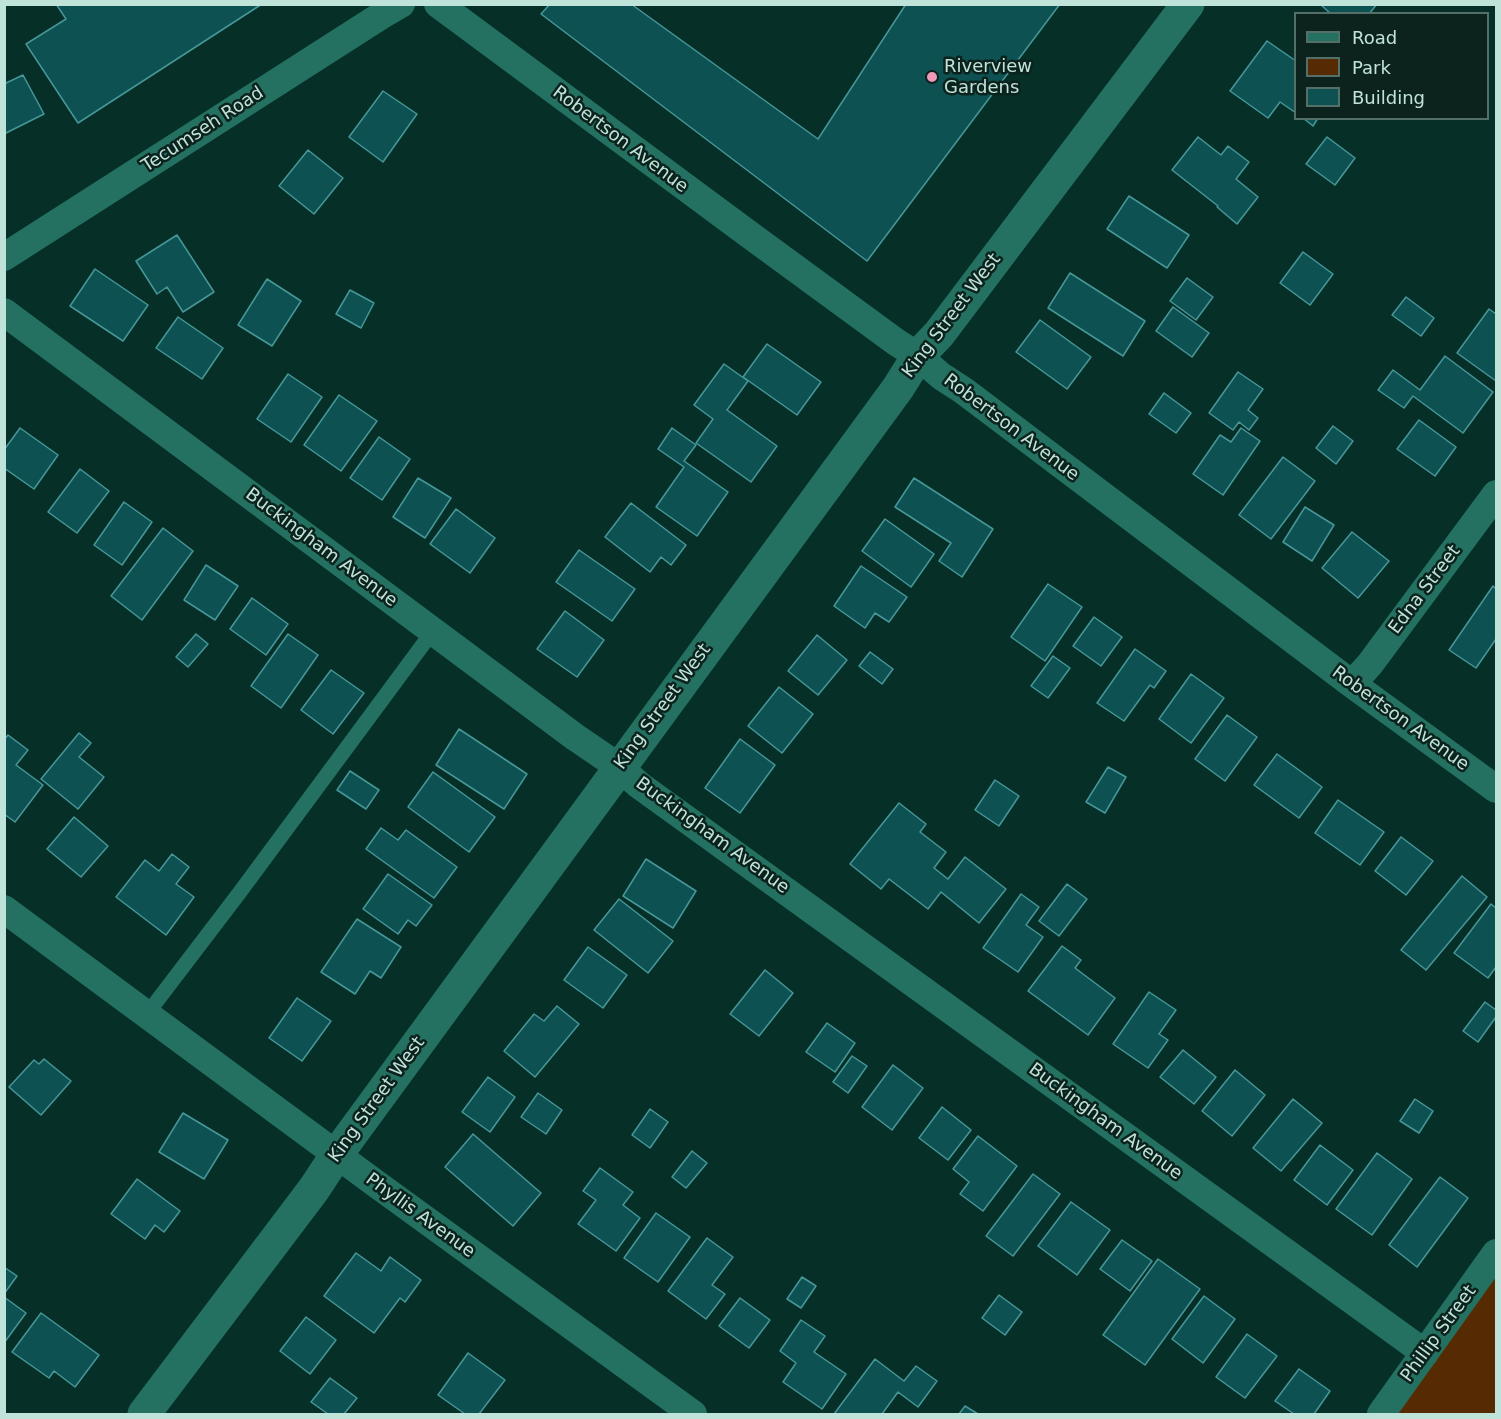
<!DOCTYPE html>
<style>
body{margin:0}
#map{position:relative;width:1501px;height:1419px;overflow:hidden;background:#052f27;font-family:"DejaVu Sans",sans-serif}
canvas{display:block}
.frame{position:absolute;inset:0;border:6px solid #c0e3d9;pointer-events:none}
.legend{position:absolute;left:1294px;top:12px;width:195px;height:108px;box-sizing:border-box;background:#0b221d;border:2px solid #536f68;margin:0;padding:8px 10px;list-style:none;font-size:18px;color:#c0e3d9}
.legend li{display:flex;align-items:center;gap:12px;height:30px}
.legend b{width:30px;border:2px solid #536f68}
</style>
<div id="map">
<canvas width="1501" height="1419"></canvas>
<div class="frame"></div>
<ul class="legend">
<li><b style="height:8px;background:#247162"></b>Road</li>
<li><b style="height:16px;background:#562b03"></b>Park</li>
<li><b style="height:16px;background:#0e5153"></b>Building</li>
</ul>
</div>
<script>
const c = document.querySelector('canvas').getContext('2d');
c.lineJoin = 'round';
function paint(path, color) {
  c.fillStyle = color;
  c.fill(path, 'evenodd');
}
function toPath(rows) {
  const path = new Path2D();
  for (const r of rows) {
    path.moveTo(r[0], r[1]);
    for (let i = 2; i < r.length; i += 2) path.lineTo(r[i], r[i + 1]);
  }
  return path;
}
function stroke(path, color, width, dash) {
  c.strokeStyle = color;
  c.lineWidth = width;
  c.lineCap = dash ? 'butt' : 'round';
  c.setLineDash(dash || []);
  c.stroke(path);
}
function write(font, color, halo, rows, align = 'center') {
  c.font = font + ' "DejaVu Sans",sans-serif';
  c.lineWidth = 5;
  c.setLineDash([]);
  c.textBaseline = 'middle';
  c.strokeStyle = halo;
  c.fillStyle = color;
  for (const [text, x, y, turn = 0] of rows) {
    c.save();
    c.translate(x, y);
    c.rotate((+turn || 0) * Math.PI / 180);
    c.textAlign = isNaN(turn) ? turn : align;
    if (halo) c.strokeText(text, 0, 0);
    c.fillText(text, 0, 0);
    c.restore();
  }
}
paint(toPath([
 [1496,1273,1496,1414,1392,1414]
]), '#562b03');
const building = toPath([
 [56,4,262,4,78,123,26,44,66,19,56,4],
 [550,4,631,4,818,139,906,4,1060,4,867,261,541,14,550,4],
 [1320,4,1377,4,1369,14,1331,14,1320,4],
 [1267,41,1296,61,1296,113,1280,102,1268,118,1230,91,1267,41],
 [23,75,44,114,4,134,4,84,23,75],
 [383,91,417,114,383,162,349,137,383,91],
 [1303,118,1318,118,1313,126,1303,118],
 [1198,137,1221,155,1228,146,1249,162,1236,179,1258,197,1237,224,1217,207,1218,206,1172,170,1198,137],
 [1327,137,1355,158,1335,185,1306,164,1327,137],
 [308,150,343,178,314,214,279,186,308,150],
 [1129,196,1189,235,1167,268,1107,229,1129,196],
 [177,235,214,292,183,312,167,287,157,294,136,261,177,235],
 [1303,252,1333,274,1310,305,1280,283,1303,252],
 [95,269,148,305,123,341,70,306,95,269],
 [1070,273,1145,321,1123,356,1048,308,1070,273],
 [1187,278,1213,297,1196,320,1170,301,1187,278],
 [267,279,301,301,272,346,238,325,267,279],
 [350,290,374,303,361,328,336,314,350,290],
 [1406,297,1434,318,1421,336,1392,315,1406,297],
 [1173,307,1209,333,1192,357,1156,331,1173,307],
 [1489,309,1496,314,1496,381,1457,353,1489,309],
 [178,317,223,348,202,379,156,348,178,317],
 [1040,320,1091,357,1067,389,1016,352,1040,320],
 [767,344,821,382,797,415,743,377,767,344],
 [1445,356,1493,392,1463,433,1413,396,1404,408,1378,390,1393,370,1420,390,1445,356],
 [724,364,748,381,727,410,777,446,751,482,696,443,713,419,694,405,724,364],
 [1238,372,1263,389,1248,410,1258,418,1249,430,1239,422,1233,430,1209,413,1238,372],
 [288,374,322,397,291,442,257,419,288,374],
 [1164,393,1191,413,1176,433,1149,414,1164,393],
 [339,395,377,421,341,471,304,445,339,395],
 [1419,420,1456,447,1435,476,1397,449,1419,420],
 [1333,426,1353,441,1336,464,1316,448,1333,426],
 [20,428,58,455,34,489,4,468,4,450,20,428],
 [672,428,696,445,684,461,728,492,697,536,656,507,684,467,658,449,672,428],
 [1241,428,1260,441,1223,495,1193,474,1220,435,1231,442,1241,428],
 [379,437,410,459,382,500,350,478,379,437],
 [1283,457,1315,481,1271,539,1239,515,1283,457],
 [80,469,109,491,77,533,48,512,80,469],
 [418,478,451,498,425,538,393,517,418,478],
 [914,478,993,529,962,577,939,561,951,543,895,507,914,478],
 [124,502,152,522,122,565,94,545,124,502],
 [631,503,686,545,671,565,661,557,650,572,605,537,631,503],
 [1305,507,1334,525,1312,561,1283,542,1305,507],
 [456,509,495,538,470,573,430,544,456,509],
 [885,519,934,554,911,587,862,551,885,519],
 [163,528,193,551,142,620,111,596,163,528],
 [1352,532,1389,561,1358,598,1322,568,1352,532],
 [579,550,635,589,612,621,556,582,579,550],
 [206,565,238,586,215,620,184,600,206,565],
 [861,566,907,597,889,622,875,613,865,628,834,606,861,566],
 [1048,584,1082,607,1045,661,1011,637,1048,584],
 [1493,586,1496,589,1496,639,1476,668,1449,650,1493,586],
 [252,598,288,624,266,655,230,629,252,598],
 [565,611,604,640,577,677,537,649,565,611],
 [1094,617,1122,637,1101,666,1073,646,1094,617],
 [196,634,208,644,188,667,176,657,196,634],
 [288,634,318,655,281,708,251,686,288,634],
 [817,635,847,660,818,695,788,671,817,635],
 [1135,649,1166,671,1154,688,1150,685,1124,721,1097,703,1135,649],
 [870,652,893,669,882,684,859,666,870,652],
 [1053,656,1070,668,1048,698,1031,686,1053,656],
 [331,670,364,693,333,734,301,710,331,670],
 [1191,674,1224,698,1191,743,1159,719,1191,674],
 [779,687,813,714,782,753,748,726,779,687],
 [1227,715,1257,737,1225,781,1195,759,1227,715],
 [459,729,527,774,504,809,436,765,459,729],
 [79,733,91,743,79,757,104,777,78,809,41,779,79,733],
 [8,735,28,750,16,765,43,785,15,822,4,814,4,740,8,735],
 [740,739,775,765,740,813,705,788,740,739],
 [1277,754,1322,787,1299,818,1254,785,1277,754],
 [1108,767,1126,777,1105,813,1086,802,1108,767],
 [350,771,379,790,366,809,337,790,350,771],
 [433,772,495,817,469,852,408,807,433,772],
 [995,780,1019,796,999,826,975,810,995,780],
 [1338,800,1384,832,1360,865,1315,833,1338,800],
 [899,803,926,824,920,832,946,852,934,868,948,879,965,857,1006,889,979,923,941,892,928,909,889,879,881,889,850,864,899,803],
 [74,817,108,846,81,877,47,849,74,817],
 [381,828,398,840,406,830,457,867,434,898,366,849,381,828],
 [1401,837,1433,861,1406,895,1375,871,1401,837],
 [172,854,189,867,176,884,194,897,166,935,116,897,145,860,159,871,172,854],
 [646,859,696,891,673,928,623,896,646,859],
 [388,874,432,905,416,926,408,920,398,934,363,909,388,874],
 [1462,876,1487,897,1426,970,1401,950,1462,876],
 [1067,884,1087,899,1059,936,1039,921,1067,884],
 [1021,894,1039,907,1026,925,1043,937,1018,972,983,948,1021,894],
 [619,899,673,941,648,973,594,930,619,899],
 [1491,904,1496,908,1496,967,1488,978,1454,953,1491,904],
 [357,919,401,947,381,978,370,971,355,994,321,972,357,919],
 [1062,946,1081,960,1075,968,1115,998,1088,1035,1028,991,1062,946],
 [588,947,627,975,603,1008,564,980,588,947],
 [765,970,793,993,759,1036,730,1014,765,970],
 [1149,992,1176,1010,1159,1034,1168,1040,1148,1068,1113,1044,1149,992],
 [297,998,331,1021,302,1061,269,1038,297,998],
 [1485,1002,1496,1010,1496,1017,1478,1042,1463,1031,1485,1002],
 [557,1006,579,1024,535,1077,504,1051,534,1014,544,1021,557,1006],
 [827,1023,855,1043,835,1072,806,1052,827,1023],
 [1183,1050,1216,1077,1194,1104,1160,1077,1183,1050],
 [852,1056,867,1066,848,1093,833,1082,852,1056],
 [44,1059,71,1081,41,1115,9,1087,34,1060,39,1064,44,1059],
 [893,1065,923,1088,892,1130,862,1107,893,1065],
 [1235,1070,1265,1095,1232,1136,1202,1111,1235,1070],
 [488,1077,515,1097,490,1132,462,1112,488,1077],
 [538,1093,562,1110,546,1134,521,1117,538,1093],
 [1293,1099,1322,1123,1281,1171,1253,1148,1293,1099],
 [1415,1099,1433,1111,1419,1133,1400,1121,1415,1099],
 [942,1107,971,1130,948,1160,919,1138,942,1107],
 [650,1109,668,1122,650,1148,632,1135,650,1109],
 [183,1113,228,1140,204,1179,159,1152,183,1113],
 [473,1134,541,1193,513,1226,445,1167,473,1134],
 [978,1136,1017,1166,983,1211,960,1194,969,1182,953,1169,978,1136],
 [1320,1145,1353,1170,1327,1205,1294,1180,1320,1145],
 [692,1151,707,1163,686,1188,672,1177,692,1151],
 [1377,1153,1412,1179,1372,1235,1336,1209,1377,1153],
 [600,1168,633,1192,623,1205,640,1218,616,1251,578,1224,596,1200,583,1191,600,1168],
 [1033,1174,1060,1194,1013,1256,986,1236,1033,1174],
 [1440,1177,1468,1198,1417,1267,1389,1245,1440,1177],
 [137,1179,180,1211,164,1232,155,1225,145,1239,111,1214,137,1179],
 [1071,1202,1110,1230,1077,1275,1038,1246,1071,1202],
 [656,1213,690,1237,658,1282,624,1258,656,1213],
 [707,1238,733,1257,712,1285,725,1294,706,1319,668,1291,707,1238],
 [1122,1240,1152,1261,1130,1291,1100,1269,1122,1240],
 [356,1253,381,1271,390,1257,421,1280,405,1302,400,1298,374,1333,324,1296,356,1253],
 [1158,1259,1200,1289,1145,1365,1103,1335,1158,1259],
 [4,1267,17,1276,4,1294,4,1267],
 [802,1277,816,1286,801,1308,787,1299,802,1277],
 [999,1295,1022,1312,1005,1335,982,1318,999,1295],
 [1204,1296,1235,1319,1203,1363,1172,1339,1204,1296],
 [4,1297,26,1313,4,1343,4,1297],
 [740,1298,770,1320,749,1348,719,1326,740,1298],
 [41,1313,99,1355,75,1387,54,1371,49,1378,12,1352,41,1313],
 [306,1317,336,1340,310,1374,280,1351,306,1317],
 [801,1320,825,1336,814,1352,846,1374,822,1409,783,1382,796,1363,780,1351,801,1320],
 [1247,1334,1277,1356,1245,1398,1216,1377,1247,1334],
 [468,1353,505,1380,479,1414,465,1414,438,1395,468,1353],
 [875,1359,904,1381,916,1366,937,1381,918,1407,898,1392,882,1414,834,1414,875,1359],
 [1299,1369,1330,1391,1314,1414,1294,1414,1275,1401,1299,1369],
 [330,1378,357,1398,344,1414,328,1414,311,1402,330,1378],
 [965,1406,978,1414,959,1414,965,1406]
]);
paint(building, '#0e5153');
stroke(building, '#479799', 1.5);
stroke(toPath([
 [147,1014,240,892,433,631]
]), '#247162', 15);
stroke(toPath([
 [438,4,754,238,896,342,918,356,941,376,964,391,1352,684,1496,789],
 [4,257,382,15,401,4],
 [4,312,575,737,619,767,639,785,1425,1353],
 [1352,684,1370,664,1496,494],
 [4,909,375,1183,693,1414],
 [1381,1414,1496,1253]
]), '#247162', 28);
stroke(toPath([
 [144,1414,314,1189,337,1154,898,388,918,356,939,334,1188,4]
]), '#247162', 33);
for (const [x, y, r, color] of [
 [932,77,6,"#ef9ab8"]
]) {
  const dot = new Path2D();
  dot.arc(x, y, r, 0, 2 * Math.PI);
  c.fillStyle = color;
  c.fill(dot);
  stroke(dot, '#0b221d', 2);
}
write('18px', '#c0e3d9', '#0b221d', [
 ["Riverview",944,67],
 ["Gardens",944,88]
], 'left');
write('18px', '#c0e3d9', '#0b221d', [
 ["Tecumseh Road",203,130,-33],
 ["Robertson Avenue",620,140,37],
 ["King Street West",952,316,-53],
 ["Robertson Avenue",1011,428,37],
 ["Buckingham Avenue",321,548,37],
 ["Edna Street",1425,590,-53],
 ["King Street West",663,707,-54],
 ["Robertson Avenue",1400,719,36],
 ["Buckingham Avenue",712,836,36],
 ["King Street West",377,1100,-54],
 ["Buckingham Avenue",1105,1122,36],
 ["Phyllis Avenue",420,1216,36],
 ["Phillip Street",1439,1334,-54]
]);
</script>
